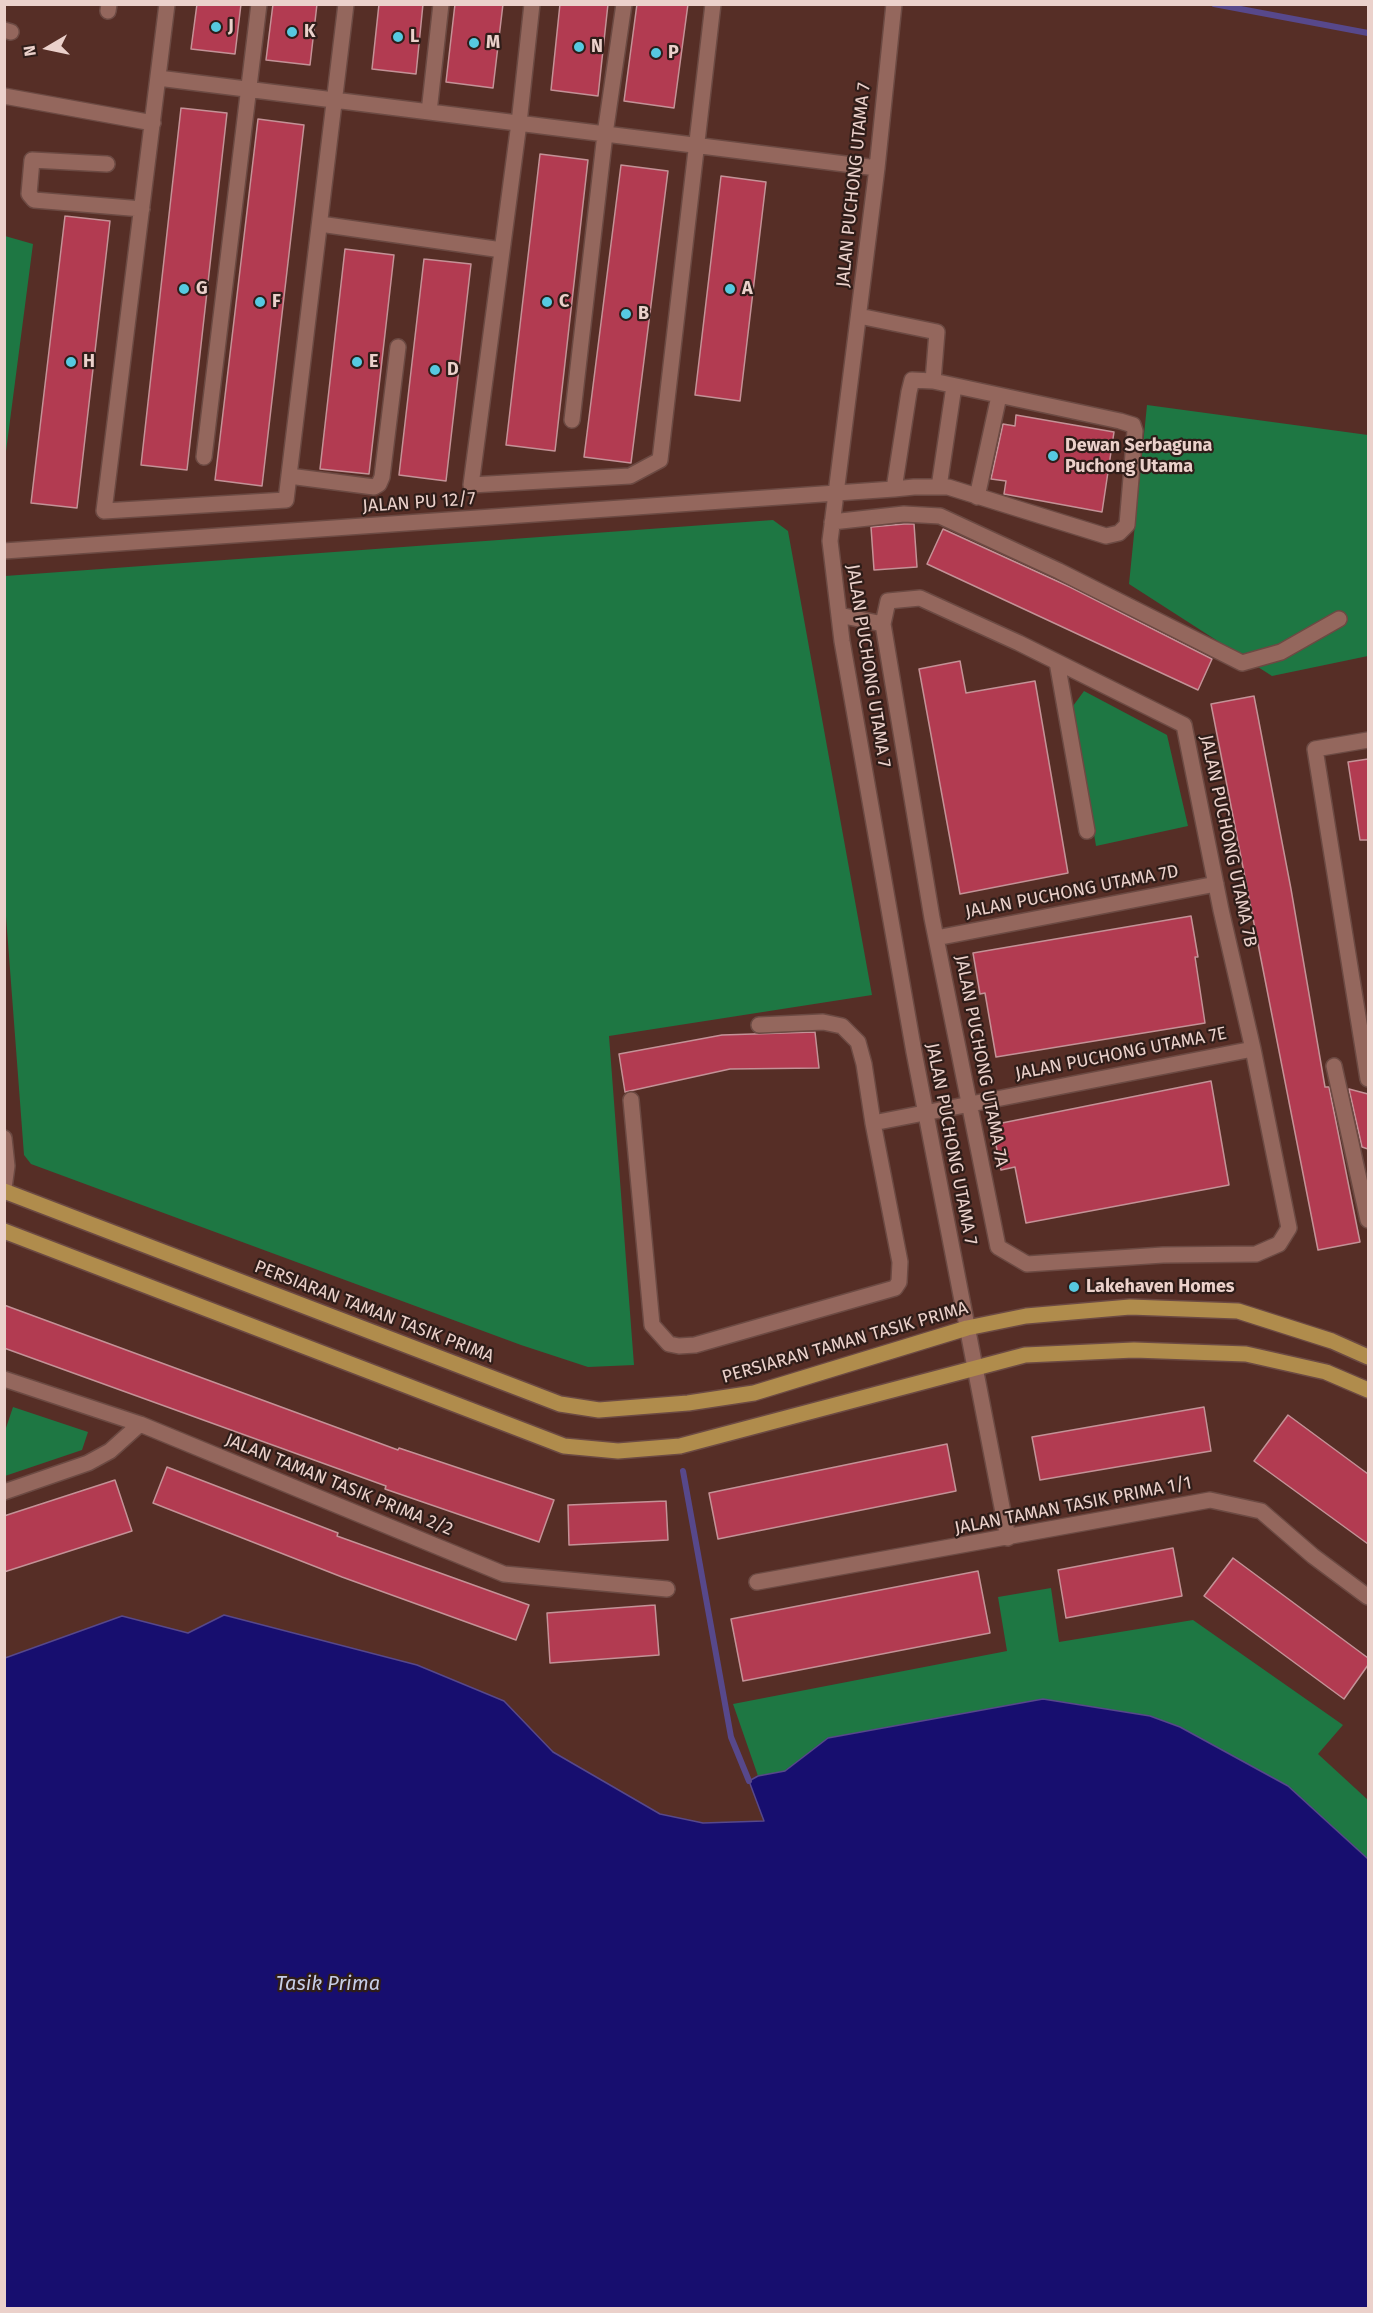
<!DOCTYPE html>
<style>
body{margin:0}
#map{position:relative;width:1373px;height:2313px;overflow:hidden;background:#562e26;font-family:"Fira Sans",sans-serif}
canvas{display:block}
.frame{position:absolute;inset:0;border:6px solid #ebd1cb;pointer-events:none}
.north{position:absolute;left:18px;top:18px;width:60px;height:60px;-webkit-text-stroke:4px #2f1d19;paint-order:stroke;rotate:261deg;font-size:16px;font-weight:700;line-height:24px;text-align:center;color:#ebd1cb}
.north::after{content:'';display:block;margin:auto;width:21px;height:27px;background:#ebd1cb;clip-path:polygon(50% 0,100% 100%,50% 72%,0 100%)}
</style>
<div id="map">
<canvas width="1373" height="2313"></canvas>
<div class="frame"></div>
<div class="north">N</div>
</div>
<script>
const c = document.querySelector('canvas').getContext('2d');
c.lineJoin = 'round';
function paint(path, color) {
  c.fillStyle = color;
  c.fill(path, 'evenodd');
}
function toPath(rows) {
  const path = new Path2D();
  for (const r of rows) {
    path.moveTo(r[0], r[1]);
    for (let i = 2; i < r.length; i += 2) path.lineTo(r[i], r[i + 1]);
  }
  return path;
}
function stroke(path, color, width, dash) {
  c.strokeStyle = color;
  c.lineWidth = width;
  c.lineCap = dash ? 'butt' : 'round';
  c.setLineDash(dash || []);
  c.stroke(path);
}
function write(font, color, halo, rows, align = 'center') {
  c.font = font + ' "Fira Sans",sans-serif';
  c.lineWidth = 4.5;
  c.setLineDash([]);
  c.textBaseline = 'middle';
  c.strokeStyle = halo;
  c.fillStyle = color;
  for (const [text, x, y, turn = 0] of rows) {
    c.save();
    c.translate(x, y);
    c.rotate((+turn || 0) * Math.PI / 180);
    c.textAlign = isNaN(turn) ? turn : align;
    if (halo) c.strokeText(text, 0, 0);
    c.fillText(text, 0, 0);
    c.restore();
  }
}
paint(toPath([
 [5,236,33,244,5,459,4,236],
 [1147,405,1368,435,1368,656,1272,676,1129,584],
 [773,520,788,531,872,995,609,1036,634,1365,588,1367,521,1345,31,1164,24,1155,5,903,5,576],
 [1084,691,1167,735,1188,826,1096,846,1073,706],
 [13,1407,88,1432,82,1450,5,1476,5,1431],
 [1051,1588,1059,1642,1193,1620,1343,1725,1318,1754,1368,1800,1368,1859,1288,1786,1180,1727,1150,1716,1043,1699,828,1738,785,1771,758,1776,733,1704,1007,1651,998,1597]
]), '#1e7743');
const water = toPath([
 [224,1615,417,1665,504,1701,553,1752,660,1814,703,1823,764,1821,749,1781,758,1776,785,1771,828,1738,1043,1699,1150,1716,1180,1727,1288,1786,1368,1859,1368,2308,5,2308,5,1658,122,1616,188,1633,224,1615]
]);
paint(water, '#170e6f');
stroke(water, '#57488b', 1.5);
stroke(toPath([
 [1214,4,1368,33],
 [683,1471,731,1737,749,1781]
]), '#57488b', 6);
const building = toPath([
 [197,4,241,4,235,54,191,49,197,4],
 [273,4,317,4,310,65,266,60,273,4],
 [379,4,423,4,416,74,372,69,379,4],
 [455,4,503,4,493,88,446,82,455,4],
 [560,4,608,4,598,96,551,90,560,4],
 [637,4,688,4,674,108,624,101,637,4],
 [181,108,227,113,187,470,141,465,181,108],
 [258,119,304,125,262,486,215,480,258,119],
 [540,154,588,160,555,451,506,445,540,154],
 [621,165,668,171,631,463,584,457,621,165],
 [721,176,766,182,740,401,695,395,721,176],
 [65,216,110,221,77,508,31,503,65,216],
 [345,249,394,255,369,474,320,469,345,249],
 [424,259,471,264,446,481,399,475,424,259],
 [1016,415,1114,432,1102,512,1004,494,1006,481,991,479,1003,424,1015,426,1016,415],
 [904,524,914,524,917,567,874,570,871,527,904,524],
 [943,529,1070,587,1212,659,1198,690,927,564,943,529],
 [960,661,966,693,1035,681,1068,873,960,894,919,669,960,661],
 [1254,696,1291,889,1325,1087,1329,1087,1360,1242,1318,1250,1211,704,1254,696],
 [1368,759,1368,840,1360,840,1348,762,1368,759],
 [1191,916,1198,957,1195,957,1205,1023,996,1057,985,993,980,994,973,953,1191,916],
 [815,1032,819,1068,730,1069,625,1092,619,1054,722,1035,815,1032],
 [1211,1081,1229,1185,1026,1223,1015,1167,1001,1170,992,1125,1211,1081],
 [1349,1089,1368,1094,1368,1149,1362,1147,1349,1089],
 [4,1305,398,1450,399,1448,554,1500,539,1542,385,1489,386,1486,4,1348,4,1305],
 [1204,1407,1211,1451,1040,1480,1032,1437,1204,1407],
 [1288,1415,1368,1474,1368,1544,1254,1461,1288,1415],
 [947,1444,956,1491,718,1539,709,1493,947,1444],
 [167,1467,338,1533,337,1536,529,1605,516,1640,342,1577,153,1503,167,1467],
 [115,1480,132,1531,4,1572,4,1516,115,1480],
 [666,1501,668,1540,569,1545,568,1505,666,1501],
 [1173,1548,1182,1596,1066,1618,1058,1570,1173,1548],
 [1233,1558,1368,1658,1368,1665,1344,1699,1204,1596,1233,1558],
 [978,1571,990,1633,743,1681,731,1619,978,1571],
 [655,1605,659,1655,550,1663,547,1613,655,1605]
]);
paint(building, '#b23b51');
stroke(building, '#c49297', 1.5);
const minor = toPath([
 [167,4,104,511,286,500,346,4],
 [532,4,519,123,471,485,630,476,660,460,713,4],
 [894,4,877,168,830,541,842,641,914,1052,1008,1538],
 [108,11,109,4],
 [4,30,11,32],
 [158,78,877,168],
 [4,96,153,123],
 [429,112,441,4],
 [107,164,32,160,29,194,34,200,142,209],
 [320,224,502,250],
 [859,316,937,332,933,381],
 [572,420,605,134,624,4],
 [204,457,259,4],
 [289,476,374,487,379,484,382,477,398,347],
 [939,487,954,386],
 [977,497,999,396],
 [832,522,904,514,940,516,1059,571,1242,663,1281,652,1339,619],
 [4,551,894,489,914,487,948,487,1106,536,1119,533,1127,525,1135,431,1133,425,1120,421,933,381,912,380,909,392,894,489],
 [920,598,1019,643,1184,725,1221,910,1253,1049,1289,1228,1279,1244,1256,1254,1163,1255,1027,1264,998,1247,932,918,883,624,888,601,920,598],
 [839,615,883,624],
 [1057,662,1087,831],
 [1368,740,1315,749,1368,1079],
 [936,938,1216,884],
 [759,1025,823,1022,842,1026,858,1042,864,1064,873,1123],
 [1334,1066,1368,1220],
 [631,1100,652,1325,669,1344,679,1346,695,1345,895,1288,899,1282,900,1262,873,1123,1253,1049],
 [4,1138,7,1166,4,1188],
 [4,1379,140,1424,504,1574,667,1589],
 [4,1492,88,1463,110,1451,140,1424],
 [757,1582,1210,1500,1261,1511,1313,1556,1368,1597]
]);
const major = toPath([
 [4,1191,560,1404,599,1410,688,1403,754,1393,967,1328,1026,1316,1130,1307,1238,1311,1332,1341,1368,1357],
 [4,1231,564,1446,618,1451,680,1446,1025,1355,1134,1350,1246,1354,1326,1372,1368,1390]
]);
stroke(minor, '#6c4a43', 18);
stroke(major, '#6c4a43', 18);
stroke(minor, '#94675d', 15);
stroke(major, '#b08c4c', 15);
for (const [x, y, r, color] of [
 [216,27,6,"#56c9e0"],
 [292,32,6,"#56c9e0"],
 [398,37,6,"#56c9e0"],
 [474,43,6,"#56c9e0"],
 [579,47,6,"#56c9e0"],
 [656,53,6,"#56c9e0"],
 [184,289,6,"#56c9e0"],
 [730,289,6,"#56c9e0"],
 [260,302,6,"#56c9e0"],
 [547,302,6,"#56c9e0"],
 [626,314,6,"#56c9e0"],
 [71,362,6,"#56c9e0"],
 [357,362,6,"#56c9e0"],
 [435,370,6,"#56c9e0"],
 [1053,456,6,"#56c9e0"],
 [1074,1287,6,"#56c9e0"]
]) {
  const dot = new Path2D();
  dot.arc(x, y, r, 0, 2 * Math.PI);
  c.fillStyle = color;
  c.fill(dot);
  stroke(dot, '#2f1d19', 2);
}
write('bold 18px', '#ebd1cb', '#2f1d19', [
 ["J",228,27],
 ["K",304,32],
 ["L",410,37],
 ["M",486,43],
 ["N",591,47],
 ["P",668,53],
 ["G",196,289],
 ["A",742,289],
 ["F",272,302],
 ["C",559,302],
 ["B",638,314],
 ["H",83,362],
 ["E",369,362],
 ["D",447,370],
 ["Dewan Serbaguna",1065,446],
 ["Puchong Utama",1065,467],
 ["Lakehaven Homes",1086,1287]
], 'left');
write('18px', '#ebd1cb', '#2f1d19', [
 ["JALAN PUCHONG UTAMA 7",854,185,-84],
 ["JALAN PU 12/7",419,503,-4],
 ["JALAN PUCHONG UTAMA 7",868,666,81],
 ["JALAN PUCHONG UTAMA 7B",1228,841,78],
 ["JALAN PUCHONG UTAMA 7D",1072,892,-11],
 ["JALAN PUCHONG UTAMA 7E",1121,1054,-11],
 ["JALAN PUCHONG UTAMA 7A",981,1061,79],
 ["JALAN PUCHONG UTAMA 7",951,1144,79],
 ["PERSIARAN TAMAN TASIK PRIMA",374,1312,21],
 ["PERSIARAN TAMAN TASIK PRIMA",845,1343,-16],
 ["JALAN TAMAN TASIK PRIMA 2/2",339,1485,22],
 ["JALAN TAMAN TASIK PRIMA 1/1",1073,1506,-11]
]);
write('italic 20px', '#c7cee8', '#2f1d19', [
 ["Tasik Prima",328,1984]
]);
</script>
